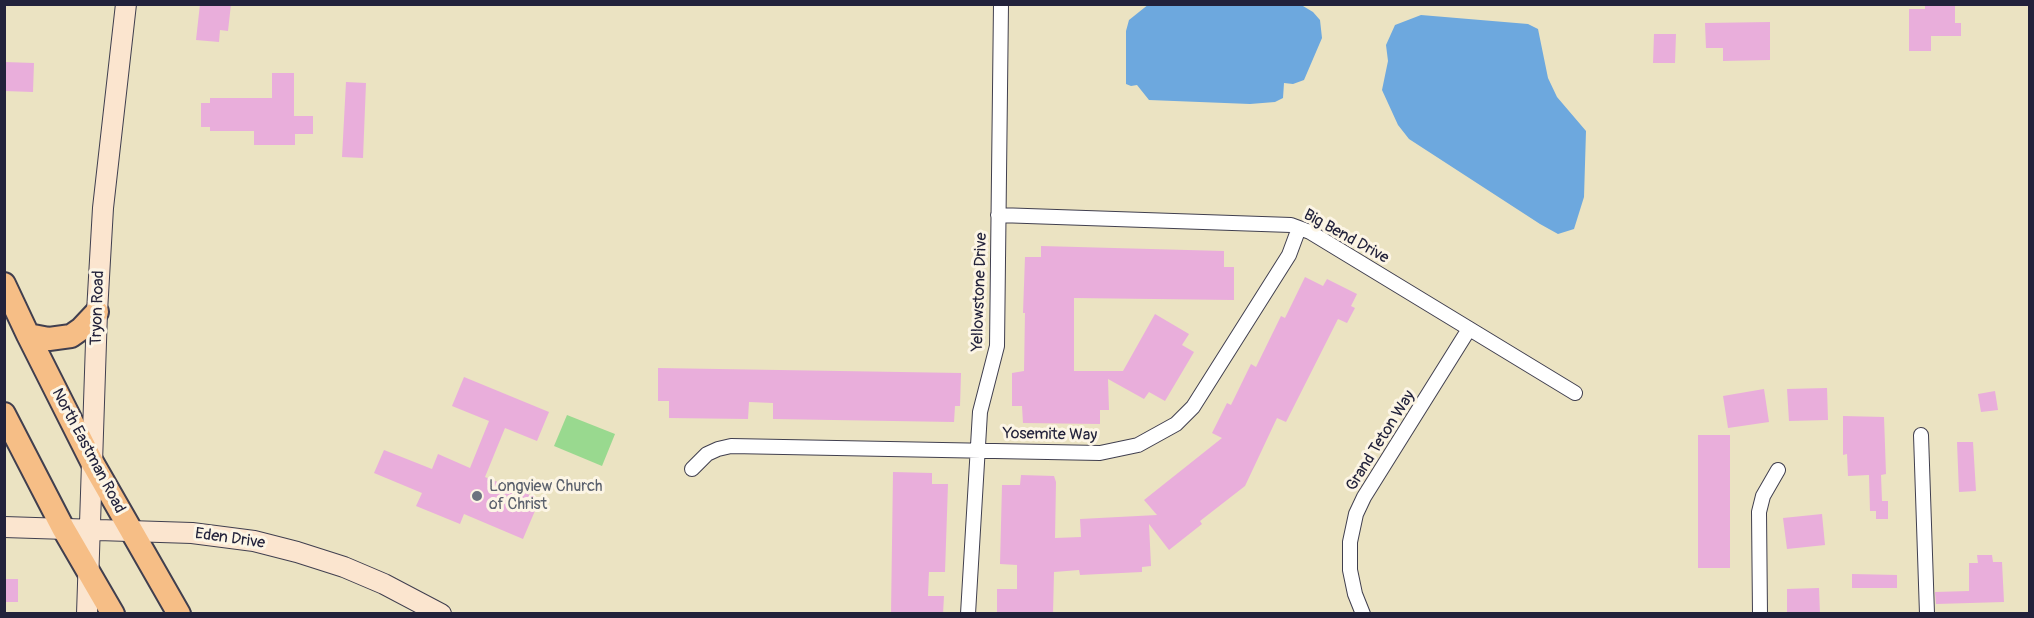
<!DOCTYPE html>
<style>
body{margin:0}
#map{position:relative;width:2034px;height:618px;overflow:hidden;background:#ebe3c2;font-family:Pangolin,sans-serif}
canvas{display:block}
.frame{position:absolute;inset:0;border:6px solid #22223b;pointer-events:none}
</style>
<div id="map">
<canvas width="2034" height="618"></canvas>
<div class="frame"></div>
</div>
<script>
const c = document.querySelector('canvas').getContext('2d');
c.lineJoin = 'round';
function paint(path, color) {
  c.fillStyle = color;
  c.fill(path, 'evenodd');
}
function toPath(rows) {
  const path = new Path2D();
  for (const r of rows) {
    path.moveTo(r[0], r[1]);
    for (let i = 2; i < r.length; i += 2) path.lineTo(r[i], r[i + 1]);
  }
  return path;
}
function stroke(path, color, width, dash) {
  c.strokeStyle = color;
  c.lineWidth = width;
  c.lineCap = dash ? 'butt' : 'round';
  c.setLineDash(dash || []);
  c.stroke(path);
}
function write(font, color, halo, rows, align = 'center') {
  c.font = font + ' Pangolin,sans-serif';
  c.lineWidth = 6;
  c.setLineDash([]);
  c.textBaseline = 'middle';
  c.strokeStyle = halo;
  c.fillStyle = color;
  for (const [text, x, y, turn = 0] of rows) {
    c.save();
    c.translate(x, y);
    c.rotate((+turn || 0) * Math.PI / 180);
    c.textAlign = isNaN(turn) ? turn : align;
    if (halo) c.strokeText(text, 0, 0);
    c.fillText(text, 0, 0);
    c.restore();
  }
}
paint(toPath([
 [567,415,615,434,602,466,554,446]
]), '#99d98f');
paint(toPath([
 [1149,4,1303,6,1313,12,1320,20,1322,38,1304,80,1293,84,1284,83,1283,98,1275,102,1250,104,1149,100,1137,85,1131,86,1126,84,1126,31,1129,20],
 [1421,15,1528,24,1538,29,1548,78,1557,97,1586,131,1584,197,1574,229,1558,234,1540,224,1409,139,1398,125,1382,90,1388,61,1386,45,1395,25]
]), '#6da8de');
paint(toPath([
 [200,4,231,4,228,31,220,30,219,42,196,40],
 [1925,4,1955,4,1955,23,1961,23,1961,36,1931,36,1931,51,1909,51,1909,9,1925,9],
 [1770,22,1770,60,1723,61,1723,48,1706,48,1705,23],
 [1654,34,1676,34,1675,63,1653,63],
 [4,62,34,63,33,92,4,91],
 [272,73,294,73,294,116,313,116,313,134,295,134,295,145,254,145,254,131,210,131,210,127,201,127,201,103,210,103,210,98,272,98],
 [346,82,366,83,363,158,342,157],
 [1041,246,1224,251,1224,267,1234,267,1234,300,1074,298,1074,371,1123,371,1155,314,1189,334,1182,345,1194,352,1165,401,1149,392,1144,399,1108,379,1109,410,1100,410,1100,424,1023,423,1022,406,1012,406,1012,373,1024,371,1025,313,1023,313,1025,257,1041,257],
 [1305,277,1323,286,1327,279,1357,294,1351,306,1355,308,1347,323,1338,319,1286,422,1277,418,1245,486,1200,521,1202,524,1169,550,1149,524,1151,566,1142,567,1142,572,1080,575,1079,570,1054,572,1053,614,997,614,997,589,1017,589,1017,565,1000,564,1002,485,1020,485,1021,475,1054,476,1056,482,1055,538,1081,537,1080,519,1157,515,1144,500,1222,438,1212,433,1227,403,1231,405,1251,364,1256,367,1281,316,1285,318],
 [658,368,961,373,960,406,955,406,954,422,773,419,773,403,749,402,748,419,669,418,669,401,658,401],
 [464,377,549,412,537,441,505,428,485,477,540,499,523,539,464,514,460,524,416,506,422,493,374,473,384,450,432,469,438,454,470,468,489,421,452,406],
 [1827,388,1828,420,1789,421,1787,389],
 [1764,389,1769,422,1728,428,1723,396],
 [1995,391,1998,410,1981,412,1978,394],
 [1843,416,1884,417,1886,474,1881,475,1882,501,1888,501,1888,519,1876,519,1876,511,1870,511,1869,475,1848,476,1847,454,1843,455],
 [1698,435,1730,435,1730,568,1698,568],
 [1957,442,1973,442,1976,491,1959,492],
 [893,472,932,473,932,484,948,484,945,572,929,572,928,596,944,596,943,614,891,614],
 [1822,514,1825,545,1787,549,1783,518],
 [1977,555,1992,555,1993,562,2002,562,2004,602,1936,604,1935,592,1969,591,1969,563,1978,563],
 [1852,574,1897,575,1897,588,1852,588],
 [4,579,18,579,18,602,4,602],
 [1819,588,1820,614,1787,614,1787,589]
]), '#e9aedb');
const street = toPath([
 [998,215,1291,225,1310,232,1575,393],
 [1921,435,1927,614],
 [692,469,707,454,718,449,731,446,1100,453,1138,445,1176,424,1193,407,1289,255,1299,228],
 [968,614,980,412,997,346,1001,4],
 [1363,614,1355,594,1350,570,1350,542,1356,514,1364,497,1469,329],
 [1760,614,1759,512,1763,496,1778,470]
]);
const secondary = toPath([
 [4,527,192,533,254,541,297,552,344,567,384,584,441,614],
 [87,614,97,312,103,208,126,4]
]);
const primary = toPath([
 [4,284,28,335,92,462,179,614],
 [28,335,49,339,71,336,81,329,97,312],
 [4,414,63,528,113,614]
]);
stroke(street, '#403f4f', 16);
stroke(secondary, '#403f4f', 22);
stroke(primary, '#403f4f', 26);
stroke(street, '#fff', 14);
stroke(secondary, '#fbe5cf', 20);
stroke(primary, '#f6be86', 22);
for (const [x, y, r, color] of [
 [477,496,6,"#6b7280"]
]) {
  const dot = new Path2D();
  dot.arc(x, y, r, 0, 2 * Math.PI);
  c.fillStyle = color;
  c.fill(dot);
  stroke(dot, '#fcf5e5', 2);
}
write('16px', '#22223b', '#fcf5e5', [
 ["Big Bend Drive",1346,237,29],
 ["Yellowstone Drive",980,292,-88],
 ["Tryon Road",98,308,-88],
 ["Yosemite Way",1050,435,1],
 ["Grand Teton Way",1381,441,-58],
 ["North Eastman Road",88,451,62],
 ["Eden Drive",230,539,8]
]);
write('16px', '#5b616d', '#fcf5e5', [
 ["Longview Church",489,487],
 ["of Christ",489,505]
], 'left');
</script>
